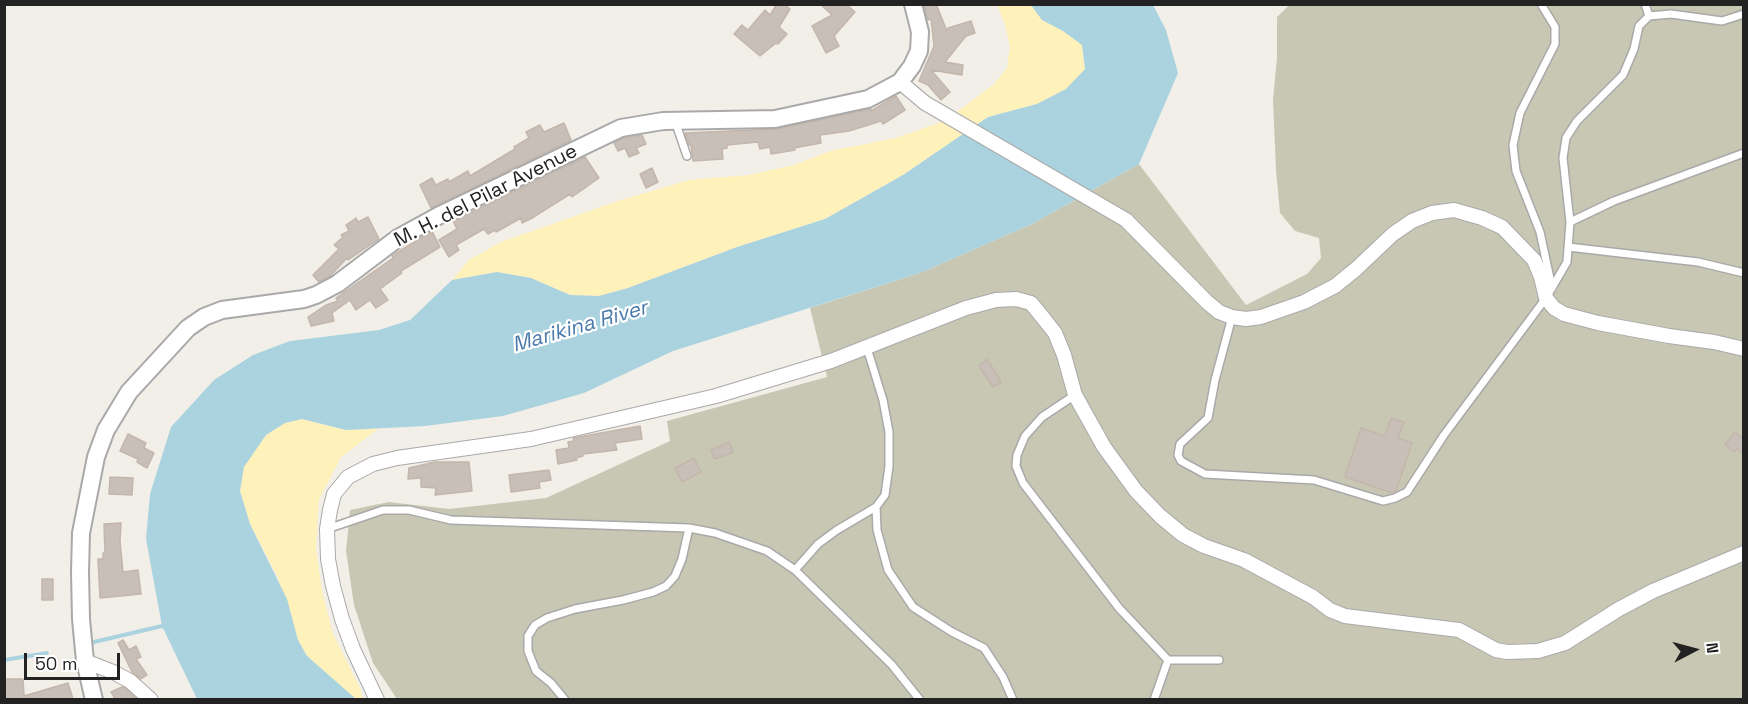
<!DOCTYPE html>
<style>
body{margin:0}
#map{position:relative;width:1748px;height:704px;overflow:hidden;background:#f2efe9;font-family:"Space Grotesk",sans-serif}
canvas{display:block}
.frame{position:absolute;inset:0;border:6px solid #222;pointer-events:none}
.north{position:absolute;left:1664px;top:620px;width:60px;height:60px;-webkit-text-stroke:4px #fff;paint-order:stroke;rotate:84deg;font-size:16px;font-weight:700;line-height:24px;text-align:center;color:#222}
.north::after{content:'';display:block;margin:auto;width:21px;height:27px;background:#222;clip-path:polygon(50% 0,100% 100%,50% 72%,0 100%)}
.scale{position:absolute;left:24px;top:653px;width:96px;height:27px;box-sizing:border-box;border:3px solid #222;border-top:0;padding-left:8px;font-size:18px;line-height:21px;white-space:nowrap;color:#222;-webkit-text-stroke:4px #fff;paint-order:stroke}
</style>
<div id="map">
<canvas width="1748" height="704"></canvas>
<div class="frame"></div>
<div class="north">N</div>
<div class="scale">50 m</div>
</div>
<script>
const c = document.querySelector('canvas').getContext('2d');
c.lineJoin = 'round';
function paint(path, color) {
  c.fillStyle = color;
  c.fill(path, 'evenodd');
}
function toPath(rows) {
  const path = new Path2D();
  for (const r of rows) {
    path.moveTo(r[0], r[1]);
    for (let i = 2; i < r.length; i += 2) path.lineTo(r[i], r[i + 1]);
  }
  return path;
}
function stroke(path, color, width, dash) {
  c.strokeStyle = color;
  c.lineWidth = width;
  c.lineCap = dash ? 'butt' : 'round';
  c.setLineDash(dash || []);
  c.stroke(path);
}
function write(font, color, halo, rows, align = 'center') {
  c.font = font + ' "Space Grotesk",sans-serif';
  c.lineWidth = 4.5;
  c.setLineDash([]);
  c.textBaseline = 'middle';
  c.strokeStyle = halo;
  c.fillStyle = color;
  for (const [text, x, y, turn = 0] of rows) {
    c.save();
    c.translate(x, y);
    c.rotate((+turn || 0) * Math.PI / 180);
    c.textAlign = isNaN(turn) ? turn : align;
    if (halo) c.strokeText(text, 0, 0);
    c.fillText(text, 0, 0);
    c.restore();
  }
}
paint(toPath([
 [1289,5,1743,5,1743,699,397,699,373,663,354,605,346,551,350,510,389,502,449,509,546,498,670,441,667,421,827,377,810,308,920,273,1032,224,1139,164,1246,305,1307,274,1321,258,1319,238,1295,231,1280,213,1276,170,1273,100,1277,58,1277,17]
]), '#c7c7b4');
paint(toPath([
 [997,5,1031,5,1042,20,1063,31,1082,45,1085,69,1066,89,1037,104,988,117,903,175,825,219,737,247,628,288,599,296,570,295,531,278,497,272,452,280,469,260,501,242,618,201,689,180,749,175,794,165,830,151,896,138,939,123,961,109,994,84,1007,68,1010,46,1004,22],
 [302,419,345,430,378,429,341,457,319,500,316,549,322,591,333,634,360,688,363,699,356,699,307,656,298,640,277,576,250,524,240,491,244,466,266,435,285,423]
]), '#fff1ba');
paint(toPath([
 [1031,5,1153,5,1166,30,1178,73,1139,164,1032,224,920,273,673,351,584,393,503,416,425,426,346,430,302,419,285,423,266,435,244,467,240,491,250,524,287,599,298,640,307,656,356,699,197,699,162,626,146,539,150,494,171,427,214,380,253,355,290,341,379,330,410,320,452,280,497,272,531,278,570,295,599,296,628,288,737,247,825,219,903,175,988,117,1037,104,1066,89,1085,69,1082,45,1063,31,1042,20]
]), '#aad3df');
stroke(toPath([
 [94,642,162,626,165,624],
 [4,660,47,653]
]), '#aad3df', 4);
const building = toPath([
 [777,4,784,4,790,9,779,27,787,34,778,44,776,43,760,56,734,34,742,25,748,30,765,10,770,15,777,4],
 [820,4,846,4,855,12,834,36,839,46,826,53,812,26,832,15,820,4],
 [927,4,936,4,947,31,948,28,971,21,975,33,966,36,945,62,963,65,962,75,931,70,950,92,941,100,928,85,919,81,934,46,931,19,928,20,924,5,927,4],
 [896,96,905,110,883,124,881,121,849,131,820,135,821,143,794,148,795,150,771,154,770,147,760,149,758,142,727,145,727,148,722,149,723,159,693,161,691,145,689,145,685,133,777,129,871,109,871,111,896,96],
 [564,123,571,140,431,208,420,185,432,178,436,185,448,179,449,182,468,171,470,176,515,149,514,147,529,138,526,132,540,125,544,132,564,123],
 [642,135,646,144,636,148,639,153,629,157,625,148,618,151,614,143,624,138,642,135],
 [585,157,599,178,572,197,570,194,532,218,522,223,521,218,496,232,495,230,488,234,484,229,456,245,459,250,449,257,439,240,457,229,453,221,585,157],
 [652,168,658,182,646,188,640,174,652,168],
 [368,217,379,239,348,260,347,258,330,276,319,282,313,275,339,249,334,245,343,237,341,235,349,231,346,225,356,218,358,222,368,217],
 [432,231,440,247,401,271,402,273,380,289,388,300,376,308,370,300,356,310,350,300,332,313,334,321,311,326,308,317,326,305,338,301,336,298,393,258,392,256,395,254,432,231],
 [987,359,1001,382,993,387,979,366,987,359],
 [1391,418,1404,422,1398,438,1412,443,1396,491,1392,493,1345,477,1361,428,1385,436,1391,418],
 [640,426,642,439,615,443,617,450,583,454,583,456,576,458,577,460,558,464,556,450,569,448,568,442,574,441,573,438,640,426],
 [1735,432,1743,439,1743,454,1737,449,1734,452,1725,445,1735,432],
 [128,434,146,443,144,448,154,453,147,468,137,462,138,459,120,451,128,434],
 [729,442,733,452,715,459,711,450,729,442],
 [694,458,701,472,682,482,675,468,694,458],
 [435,462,469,462,472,491,435,495,436,488,421,487,421,478,408,479,409,468,435,462],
 [549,470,551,480,539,482,540,488,511,492,509,475,549,470],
 [110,477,133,478,132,495,109,494,110,477],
 [121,523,120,541,123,572,138,570,141,594,100,598,98,559,103,559,103,553,105,553,104,524,121,523],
 [42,579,53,579,53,600,42,600,42,579],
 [123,640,129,650,136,646,141,657,136,659,147,675,141,679,132,672,118,643,123,640],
 [4,679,23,679,24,696,68,683,73,699,4,699,4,679],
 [122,687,125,688,137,699,115,699,111,692,122,687]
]);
paint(building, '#c7bfb8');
stroke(building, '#c4b6ab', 1.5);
const service = toPath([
 [1541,4,1555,27,1555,44,1520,113,1513,145,1516,171,1540,232,1552,288],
 [1645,4,1649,16],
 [675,121,687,156],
 [1570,222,1614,201,1744,153],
 [1568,247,1698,262,1744,273],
 [1232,317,1215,380,1208,418,1180,444,1178,455,1181,461,1205,474,1314,480,1383,501,1395,498,1407,492,1444,435,1546,298,1567,262,1570,222,1563,158,1566,138,1577,121,1623,75,1634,49,1639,26,1649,16,1671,14,1722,21,1744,14],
 [1075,395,1042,417,1025,436,1017,455,1016,466,1023,483,1119,608,1168,660,1219,660],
 [876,507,877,530,888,570,913,607,952,632,984,648,1003,677,1013,700],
 [327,529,383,510,409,510,451,520,689,528,715,533,767,551,795,570,892,665,920,700],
 [795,570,818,544,837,530,876,507,885,495,889,466,889,432,883,400,867,348],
 [565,700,551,683,536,671,528,651,528,636,535,625,547,618,575,609,623,600,653,592,666,586,675,576,682,559,689,528],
 [1154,700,1168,660]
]);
const minor = toPath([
 [900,82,925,103,1126,220,1207,302,1219,312,1232,317,1246,319,1261,317,1304,302,1335,286,1356,269,1393,234,1412,221,1432,213,1454,210,1482,218,1502,227,1534,260,1541,277,1546,298,1554,308,1564,314,1598,323,1669,336,1714,342,1744,349],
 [85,661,113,672,130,681,151,700],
 [377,700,353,649,342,619,333,586,328,559,327,529,330,510,334,494,348,477,373,464,397,458,531,439,716,396,831,361,966,308,996,300,1016,299,1031,303,1044,319,1055,333,1064,355,1075,395,1104,447,1136,491,1160,516,1183,535,1204,546,1244,560,1313,597,1330,610,1345,616,1459,630,1496,650,1507,652,1538,651,1565,643,1619,609,1653,591,1744,553]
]);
const tertiary = toPath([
 [94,700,85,661,81,619,80,572,81,533,96,457,106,430,129,392,188,328,204,317,222,310,304,299,316,295,337,284,398,238,438,216,621,128,663,121,775,119,868,99,900,82,912,66,919,51,920,32,913,4]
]);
stroke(service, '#a9a9a9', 10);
stroke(minor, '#a9a9a9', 16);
stroke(tertiary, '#a9a9a9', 20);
stroke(service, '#fff', 7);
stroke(minor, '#fff', 14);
stroke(tertiary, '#fff', 16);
write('20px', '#222', '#fff', [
 ["M. H. del Pilar Avenue",486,196,-27]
]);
write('italic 21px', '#4a7aab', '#fff', [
 ["Marikina River",580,327,-16]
]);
</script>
